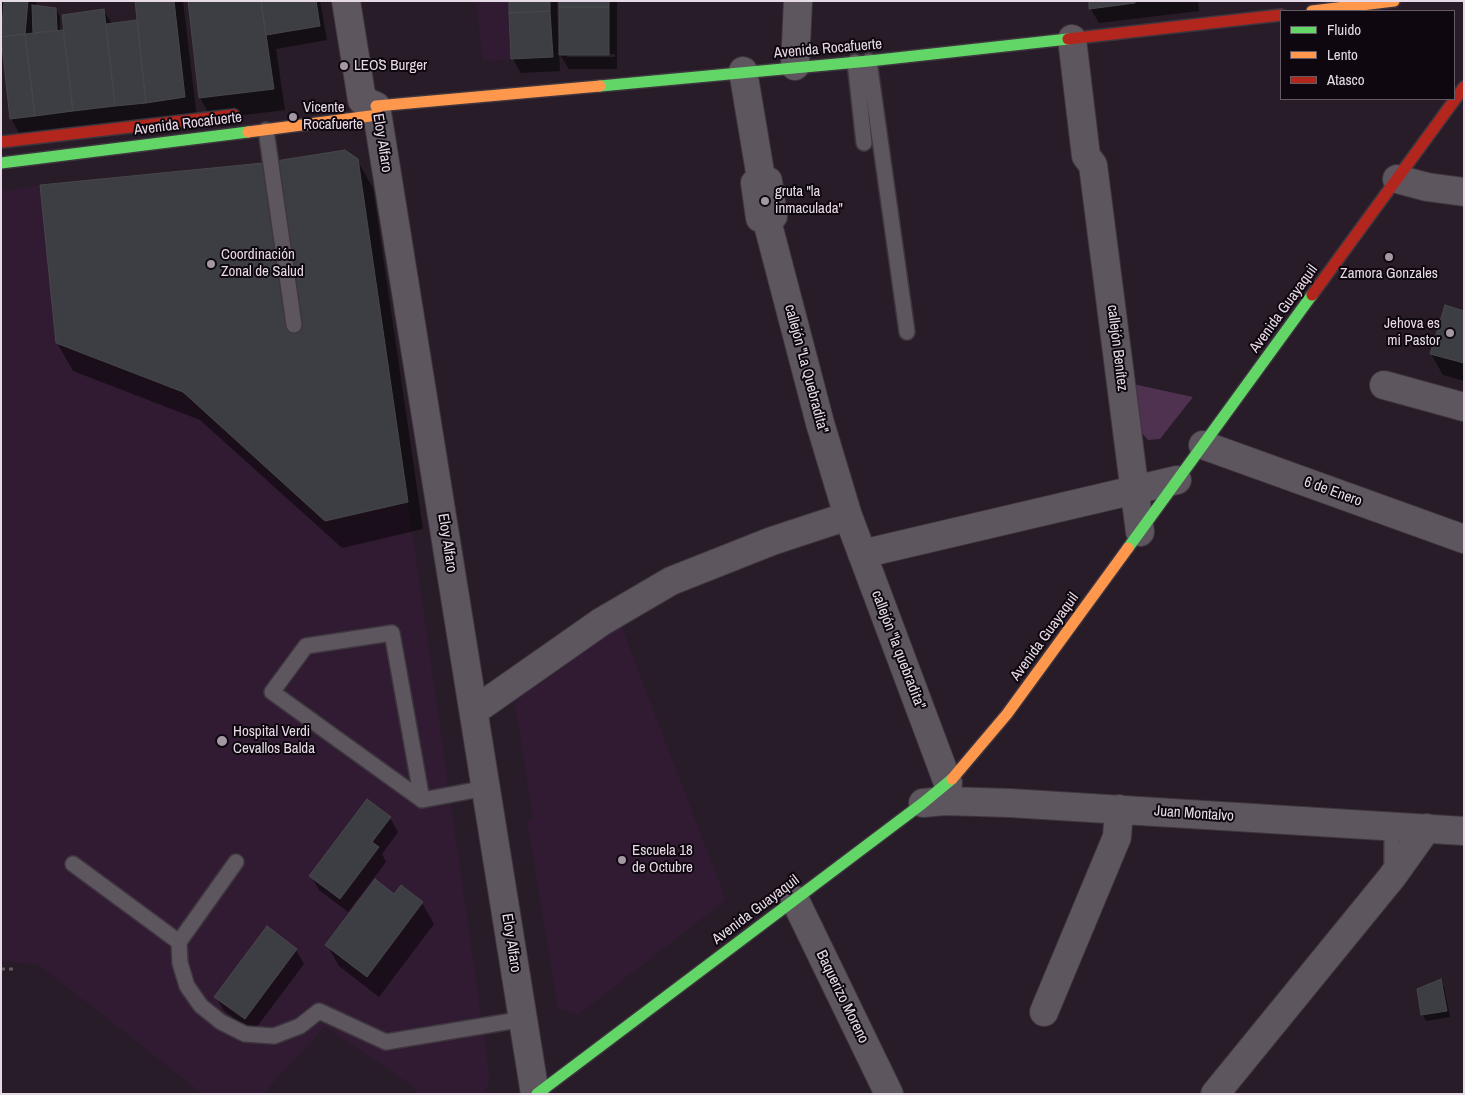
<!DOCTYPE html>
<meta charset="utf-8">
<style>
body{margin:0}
#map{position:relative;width:1465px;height:1095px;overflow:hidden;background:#271c28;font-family:"Archivo Narrow",sans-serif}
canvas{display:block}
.frame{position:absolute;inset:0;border:2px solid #e7dae7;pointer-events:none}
.legend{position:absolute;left:1280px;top:10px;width:175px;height:90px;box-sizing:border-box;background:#0e070f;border:1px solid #655b65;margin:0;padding:6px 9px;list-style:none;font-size:15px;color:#e7dae7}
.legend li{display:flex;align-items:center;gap:10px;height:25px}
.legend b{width:25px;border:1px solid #655b65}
</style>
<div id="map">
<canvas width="1465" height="1095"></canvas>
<div class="frame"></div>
<ul class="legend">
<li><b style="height:6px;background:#63d668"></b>Fluido</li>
<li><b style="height:6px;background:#ff974d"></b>Lento</li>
<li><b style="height:6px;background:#b3261e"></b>Atasco</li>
</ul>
</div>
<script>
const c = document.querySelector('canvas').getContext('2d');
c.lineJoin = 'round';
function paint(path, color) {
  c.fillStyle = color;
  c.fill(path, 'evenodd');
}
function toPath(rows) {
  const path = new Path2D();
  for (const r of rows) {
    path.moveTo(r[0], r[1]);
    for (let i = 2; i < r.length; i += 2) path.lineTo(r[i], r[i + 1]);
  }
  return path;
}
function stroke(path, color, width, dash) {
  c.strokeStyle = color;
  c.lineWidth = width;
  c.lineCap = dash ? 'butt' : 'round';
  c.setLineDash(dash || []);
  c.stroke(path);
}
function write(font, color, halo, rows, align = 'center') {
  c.font = font + ' "Archivo Narrow",sans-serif';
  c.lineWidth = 4;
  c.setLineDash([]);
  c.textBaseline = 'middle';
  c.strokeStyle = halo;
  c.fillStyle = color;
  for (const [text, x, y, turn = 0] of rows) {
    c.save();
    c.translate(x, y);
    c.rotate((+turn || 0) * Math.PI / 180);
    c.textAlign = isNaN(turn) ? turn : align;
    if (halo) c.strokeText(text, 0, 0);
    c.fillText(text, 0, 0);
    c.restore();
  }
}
paint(toPath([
 [476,1,509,1,511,59,483,62],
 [40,185,56,343,183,392,325,521,408,502,489,1071,490,1081,484,1094,417,1094,413,1086,325,1027,263,1094,203,1094,39,965,1,961,1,191],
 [621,625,726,900,578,1015,558,1009,527,820,533,818,514,699]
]), '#311b32');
paint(toPath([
 [1133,384,1193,397,1160,439,1148,440,1140,431]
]), '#4e324f');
paint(toPath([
 [1,1,36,1,36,7,56,10,60,16,60,31,104,11,112,24,136,22,139,26,136,1,183,1,197,118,19,133,11,118,1,44],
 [189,1,320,1,327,40,276,49,285,110,212,119,200,98],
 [510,1,557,1,558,34,561,34,561,1,617,1,617,69,569,69,559,53,560,71,521,73,513,59],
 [567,54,615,54,615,57,567,57],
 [1090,1,1198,1,1199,11,1099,23,1091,9],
 [357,160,373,188,423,529,342,548,200,420,73,371,57,343],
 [1446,306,1464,313,1464,381,1443,375,1431,354],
 [367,801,390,818,398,832,382,854,386,862,348,912,319,890,311,876],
 [395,896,422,903,434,924,379,997,339,966,327,945],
 [267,928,296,950,304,964,253,1032,224,1011,216,997],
 [1440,981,1444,987,1450,1017,1426,1021,1422,1014]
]), '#0007');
const building = toPath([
 [4,1,28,1,25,34,1,37,4,1],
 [135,1,174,1,185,97,146,103,135,1],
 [188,1,261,1,274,89,199,98,188,1],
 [261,1,316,1,320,26,266,35,261,1],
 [509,1,550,1,550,11,509,13,509,1],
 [559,1,609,1,609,7,559,7,559,1],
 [1089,1,1135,1,1135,3,1089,9,1089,1],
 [32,5,56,8,57,30,33,33,32,5],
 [559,7,609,7,609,55,559,55,559,7],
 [104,9,115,106,73,111,62,15,104,9],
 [550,11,553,57,511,59,509,13,550,11],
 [137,20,146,103,115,106,106,24,137,20],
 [63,30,73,111,35,116,25,34,63,30],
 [25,34,35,116,10,119,1,37,25,34],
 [345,150,358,159,408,502,325,521,183,392,56,343,40,185,263,163,345,150],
 [1445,305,1464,311,1464,363,1430,354,1445,305],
 [367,799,391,817,372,842,379,847,340,899,309,876,367,799],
 [375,879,394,894,401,885,423,902,367,977,325,945,375,879],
 [267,926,297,949,245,1019,214,997,267,926],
 [1441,979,1447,1011,1421,1015,1417,989,1441,979]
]);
paint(building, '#3c3e43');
stroke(building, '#47474b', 1);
const lane = toPath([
 [869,61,907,332],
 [855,62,864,143],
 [266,130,294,325],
 [422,800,272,692,306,646,392,633,422,800,486,788],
 [1392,826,1392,873],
 [236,862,179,942,180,963,187,986,201,1006,221,1022,245,1034,274,1036,300,1026,319,1011,386,1042,524,1019],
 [73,864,179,942]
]);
const street = toPath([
 [346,1,362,100,376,106,535,1094],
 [1072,39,1086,156,1093,165,1140,532],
 [795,66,798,1],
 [743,71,761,178],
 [761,178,768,181,773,216,767,221,760,218,755,183,761,178],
 [1397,179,1427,187,1464,192],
 [767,221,820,423,848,516,948,783],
 [1384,385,1464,407],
 [1203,445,1464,539],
 [862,554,1177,480],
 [474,711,601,622,671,581,772,541,848,516],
 [923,803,945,801,1010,803,1464,831],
 [795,900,889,1094],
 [1044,1012,1117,837,1119,809],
 [1215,1094,1392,877,1427,828]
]);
const fast = toPath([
 [600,86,869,61,1068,39],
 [1,163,248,132],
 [1128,548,1312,295],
 [537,1094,923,803,952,779]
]);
const slow = toPath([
 [1312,11,1394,1],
 [376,106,600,86],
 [248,132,378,115],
 [952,779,1007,714,1128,548]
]);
const jam = toPath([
 [1068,39,1281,15],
 [1,142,234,115],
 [1312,295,1464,87]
]);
stroke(lane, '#3e363f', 18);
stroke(street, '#3e363f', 30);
stroke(fast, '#3e363f', 14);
stroke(slow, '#3e363f', 14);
stroke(jam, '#3e363f', 14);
stroke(toPath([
 [1,969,15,969]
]), '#615962', 3, [4, 4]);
stroke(lane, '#5e565f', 15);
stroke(street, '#5e565f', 28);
stroke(fast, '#63d668', 11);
stroke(slow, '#ff974d', 11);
stroke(jam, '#b3261e', 11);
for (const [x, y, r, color] of [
 [344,66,5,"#a498a4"],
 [293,117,5,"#a498a4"],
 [765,201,5,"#a498a4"],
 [1389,257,5,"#a498a4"],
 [211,264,5,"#a498a4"],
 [1450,333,5,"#a498a4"],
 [222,741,6,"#a498a4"],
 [622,860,5,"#a498a4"]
]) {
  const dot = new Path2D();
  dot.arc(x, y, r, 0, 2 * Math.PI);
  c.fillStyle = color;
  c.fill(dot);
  stroke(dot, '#0e070f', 2);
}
write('15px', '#e7dae7', '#0e070f', [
 ["Avenida Rocafuerte",828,49,-5],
 ["Avenida Rocafuerte",188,124,-7],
 ["Eloy Alfaro",382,143,81],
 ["Avenida Guayaquil",1284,309,-54],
 ["callejón Benítez",1117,348,83],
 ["callejón \"La Quebradita\"",806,369,75],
 ["6 de Enero",1333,492,20],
 ["Eloy Alfaro",447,543,81],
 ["Avenida Guayaquil",1045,637,-54],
 ["callejón \"la quebradita\"",898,650,69],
 ["Juan Montalvo",1194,814,4],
 ["Avenida Guayaquil",756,910,-37],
 ["Eloy Alfaro",511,943,81],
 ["Baquerizo Moreno",842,997,64]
]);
write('15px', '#e7dae7', '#0e070f', [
 ["LEO´S Burger",354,66],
 ["Vicente",303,108],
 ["Rocafuerte",303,125],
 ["gruta \"la",775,192],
 ["inmaculada\"",775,209],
 ["Coordinación",221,255],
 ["Zonal de Salud",221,272],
 ["Zamora Gonzales",1389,274,"center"],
 ["Jehova es",1440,324,"right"],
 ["mi Pastor",1440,341,"right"],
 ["Hospital Verdi",233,732],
 ["Cevallos Balda",233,749],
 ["Escuela 18",632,851],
 ["de Octubre",632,868]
], 'left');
</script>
